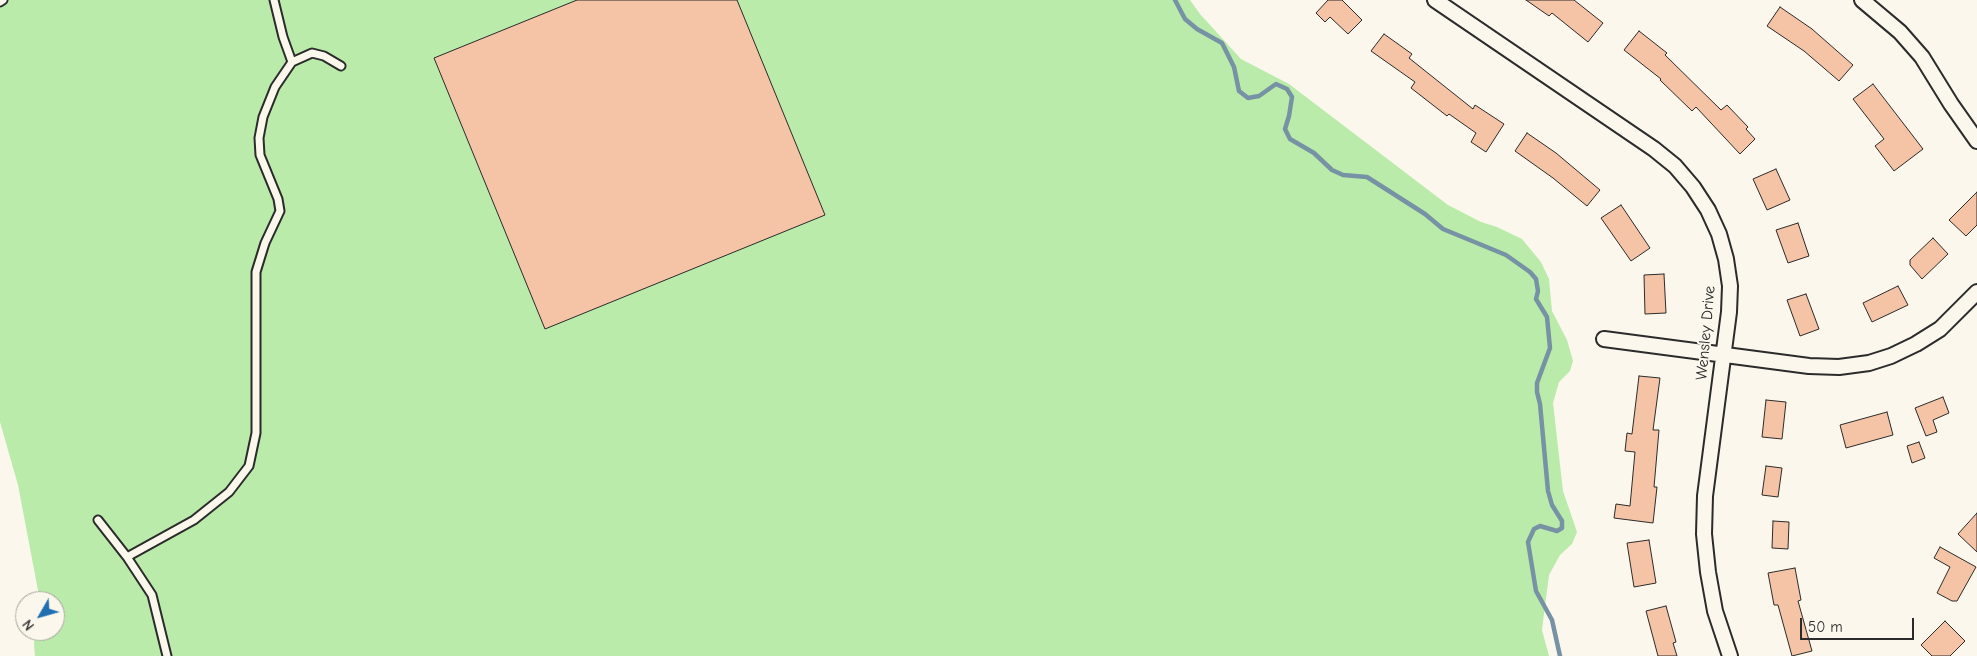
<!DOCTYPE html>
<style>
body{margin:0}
#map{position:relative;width:1977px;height:656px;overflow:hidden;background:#fbf7ec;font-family:"Comic Neue",sans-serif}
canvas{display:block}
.north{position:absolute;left:15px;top:591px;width:50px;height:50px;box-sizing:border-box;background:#fbf7ec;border:1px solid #a8a59f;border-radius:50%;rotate:232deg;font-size:14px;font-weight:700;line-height:20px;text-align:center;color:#2b2b2b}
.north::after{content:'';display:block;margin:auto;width:18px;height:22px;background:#1f6fb2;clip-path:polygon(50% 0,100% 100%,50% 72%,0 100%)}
.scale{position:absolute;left:1800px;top:618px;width:114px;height:22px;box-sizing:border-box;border:2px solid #2b2b2b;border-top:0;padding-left:6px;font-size:15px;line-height:18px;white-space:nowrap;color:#2b2b2b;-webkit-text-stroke:4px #fbf7ec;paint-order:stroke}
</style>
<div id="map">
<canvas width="1977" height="656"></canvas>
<div class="north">N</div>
<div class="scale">50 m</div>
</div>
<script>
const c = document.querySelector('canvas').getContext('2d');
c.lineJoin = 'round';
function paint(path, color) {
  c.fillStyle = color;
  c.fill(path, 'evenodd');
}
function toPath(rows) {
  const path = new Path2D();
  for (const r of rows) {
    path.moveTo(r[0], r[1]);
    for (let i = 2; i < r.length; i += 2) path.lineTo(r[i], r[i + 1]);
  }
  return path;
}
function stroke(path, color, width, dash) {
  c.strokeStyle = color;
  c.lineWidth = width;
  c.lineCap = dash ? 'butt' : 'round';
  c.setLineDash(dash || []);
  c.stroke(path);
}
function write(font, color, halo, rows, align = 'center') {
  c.font = font + ' "Comic Neue",sans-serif';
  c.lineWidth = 4;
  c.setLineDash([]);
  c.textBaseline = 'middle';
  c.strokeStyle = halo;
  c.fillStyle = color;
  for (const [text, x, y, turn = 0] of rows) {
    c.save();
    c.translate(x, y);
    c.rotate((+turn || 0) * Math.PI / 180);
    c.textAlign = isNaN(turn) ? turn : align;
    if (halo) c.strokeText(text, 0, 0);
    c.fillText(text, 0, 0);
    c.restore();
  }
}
paint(toPath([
 [0,0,1190,0,1200,14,1241,59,1289,84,1448,205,1481,222,1497,227,1522,239,1541,262,1549,279,1552,311,1567,340,1573,361,1570,371,1559,382,1553,403,1563,491,1577,532,1572,544,1560,555,1549,575,1542,630,1549,656,35,656,34,645,35,631,55,631,55,601,40,601,18,485,0,422]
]), '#baebab');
stroke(toPath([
 [1175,0,1185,19,1197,29,1222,43,1234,67,1239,91,1248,98,1259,96,1276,84,1287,89,1292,97,1289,116,1285,129,1290,139,1314,153,1332,170,1343,175,1367,177,1425,214,1443,229,1506,255,1530,272,1536,279,1538,291,1536,299,1547,317,1550,348,1537,383,1537,392,1540,404,1548,491,1552,505,1562,521,1562,528,1557,531,1540,526,1534,529,1528,542,1536,591,1552,620,1560,656]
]), '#7792a5', 4.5);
const building = toPath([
 [577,0,737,0,825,215,545,329,434,58,577,0],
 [1328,0,1342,0,1362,20,1348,34,1330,17,1325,22,1316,13,1328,0],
 [1526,0,1574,0,1603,23,1588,42,1552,13,1549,16,1526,0],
 [1780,7,1812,29,1853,65,1839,81,1804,51,1767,26,1780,7],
 [1639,31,1667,53,1665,55,1721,110,1727,105,1748,127,1746,129,1755,139,1740,154,1696,107,1692,111,1660,80,1661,79,1624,50,1639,31],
 [1384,34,1412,54,1409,58,1473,109,1475,105,1504,124,1486,152,1471,142,1476,133,1449,114,1447,116,1411,88,1415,82,1371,51,1384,34],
 [1873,84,1923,149,1894,171,1875,146,1884,139,1853,99,1873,84],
 [1527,133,1556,153,1600,190,1587,206,1553,178,1515,151,1527,133],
 [1776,169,1790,200,1767,210,1753,179,1776,169],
 [1977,192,1977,225,1966,236,1949,220,1977,192],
 [1621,205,1650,248,1631,261,1601,218,1621,205],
 [1798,223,1809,256,1788,263,1776,230,1798,223],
 [1933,238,1948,254,1922,279,1910,265,1910,260,1933,238],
 [1664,274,1666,313,1645,314,1644,275,1664,274],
 [1898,286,1908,305,1872,322,1863,303,1898,286],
 [1806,294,1819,329,1800,336,1787,300,1806,294],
 [1639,376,1660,378,1653,430,1659,430,1654,487,1657,487,1653,523,1614,518,1616,504,1630,506,1635,452,1625,451,1627,433,1632,434,1639,376],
 [1943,397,1949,413,1933,420,1937,432,1926,436,1915,408,1943,397],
 [1766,400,1786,402,1782,439,1762,437,1766,400],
 [1887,412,1893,435,1846,448,1840,425,1887,412],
 [1919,442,1925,458,1912,463,1907,446,1919,442],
 [1766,466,1782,468,1778,497,1762,495,1766,466],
 [1977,513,1977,552,1958,534,1977,513],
 [1773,521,1789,522,1788,549,1772,548,1773,521],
 [1649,540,1656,583,1634,587,1627,543,1649,540],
 [1940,547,1976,567,1957,601,1952,601,1937,593,1950,567,1934,558,1940,547],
 [1795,568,1801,600,1798,601,1812,651,1792,656,1778,605,1774,605,1768,573,1795,568],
 [1666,606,1676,642,1673,643,1677,656,1658,656,1646,611,1666,606],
 [1945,621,1965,641,1950,656,1932,656,1921,645,1945,621]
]);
paint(building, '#f5c3a6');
stroke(building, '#2b2b2b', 1);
const lane = toPath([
 [0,2,3,0],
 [292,62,312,53,324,56,341,66],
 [98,520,127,557,152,595,167,656],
 [127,557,194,520,229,492,249,466,256,433,256,272,265,243,280,211,278,199,260,155,259,138,263,117,275,87,292,62,283,37,274,0]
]);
const street = toPath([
 [1435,0,1654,149,1675,166,1693,187,1708,210,1719,234,1726,259,1730,286,1729,312,1705,496,1704,534,1708,572,1715,611,1730,656],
 [1862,0,1900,32,1922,57,1951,104,1977,141],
 [1604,339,1809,366,1839,367,1869,363,1891,356,1916,344,1940,329,1977,292]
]);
stroke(lane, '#2b2b2b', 11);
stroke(street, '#2b2b2b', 18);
stroke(lane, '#fbf7ec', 7);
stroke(street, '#fbf7ec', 14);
write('16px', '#2b2b2b', '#fbf7ec', [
 ["Wensley Drive",1706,333,-85]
]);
</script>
